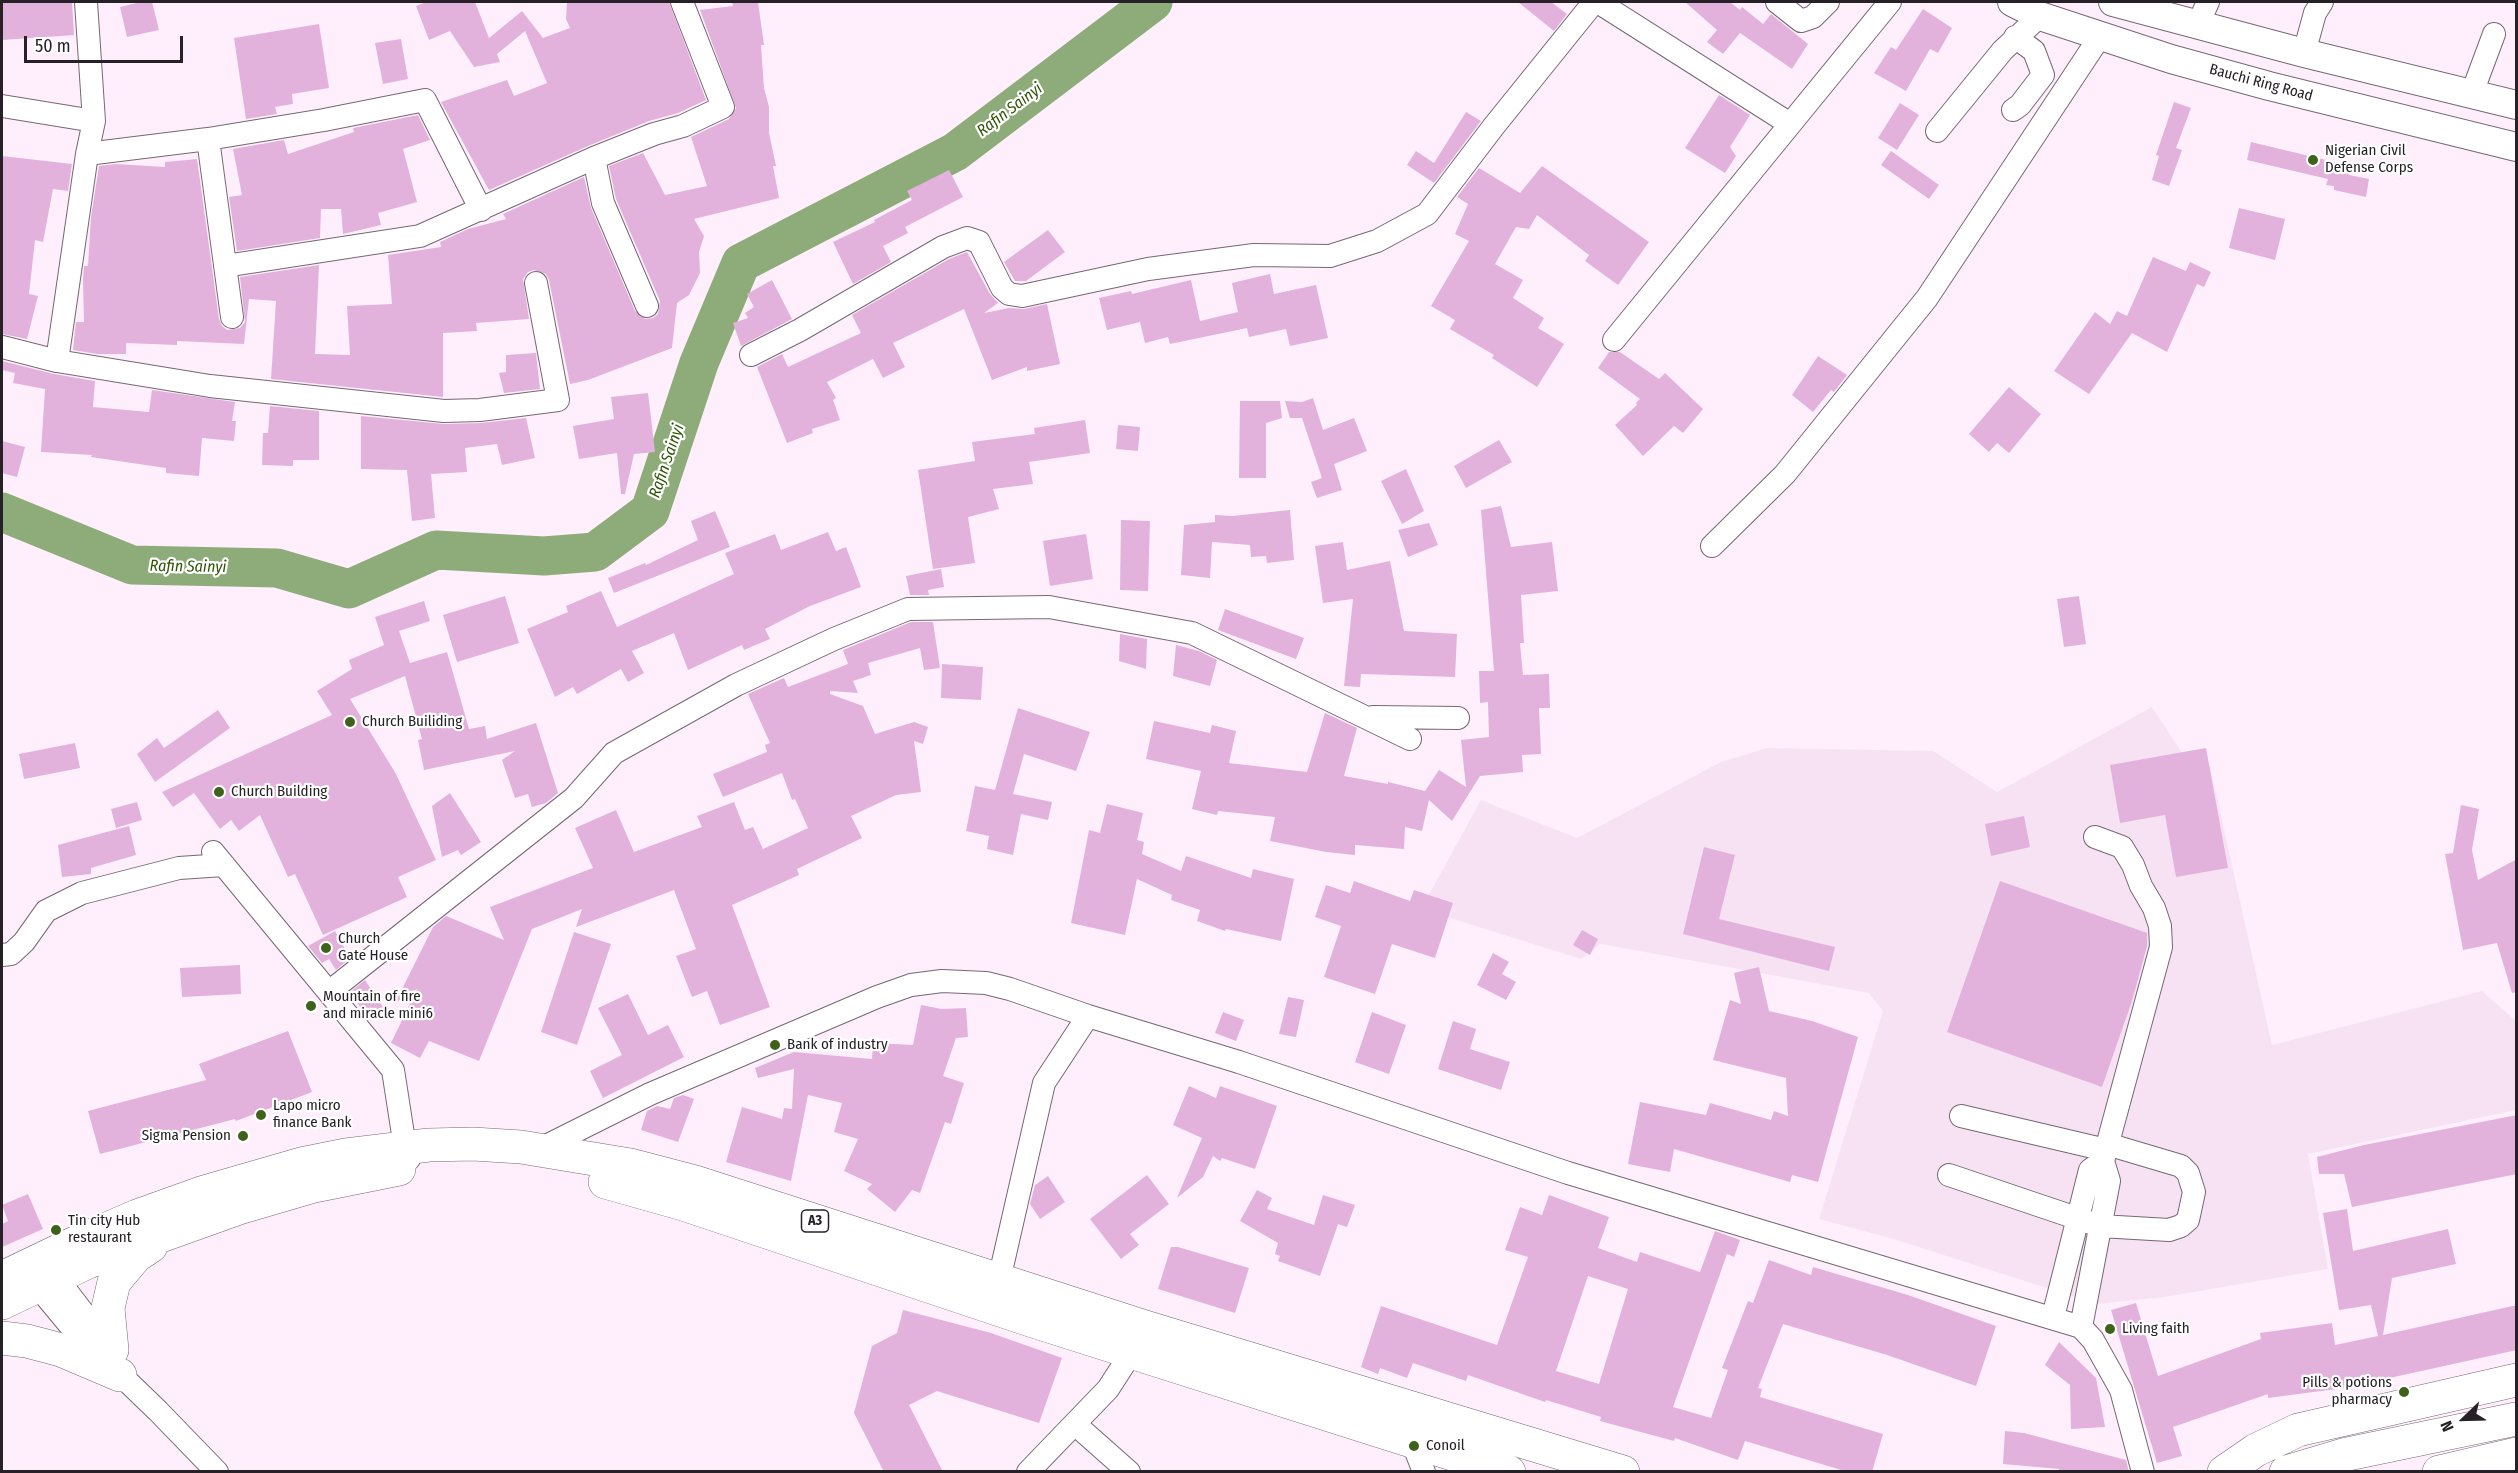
<!DOCTYPE html>
<style>
body{margin:0}
#map{position:relative;width:2518px;height:1473px;overflow:hidden;background:#ffeffc;font-family:"Fira Sans Condensed",sans-serif}
canvas{display:block}
.frame{position:absolute;inset:0;border:3px solid #262126;pointer-events:none}
.north{position:absolute;left:2434px;top:1389px;width:60px;height:60px;-webkit-text-stroke:4px #fff;paint-order:stroke;rotate:247deg;font-size:16px;font-weight:700;line-height:24px;text-align:center;color:#262126}
.north::after{content:'';display:block;margin:auto;width:21px;height:27px;background:#262126;clip-path:polygon(50% 0,100% 100%,50% 72%,0 100%)}
.scale{position:absolute;left:24px;top:36px;width:159px;height:27px;box-sizing:border-box;border:3px solid #262126;border-top:0;padding-left:8px;font-size:18px;line-height:21px;white-space:nowrap;color:#262126;-webkit-text-stroke:4px #fff;paint-order:stroke}
</style>
<div id="map">
<canvas width="2518" height="1473"></canvas>
<div class="frame"></div>
<div class="north">N</div>
<div class="scale">50 m</div>
</div>
<script>
const c = document.querySelector('canvas').getContext('2d');
c.lineJoin = 'round';
function paint(path, color) {
  c.fillStyle = color;
  c.fill(path, 'evenodd');
}
function toPath(rows) {
  const path = new Path2D();
  for (const r of rows) {
    path.moveTo(r[0], r[1]);
    for (let i = 2; i < r.length; i += 2) path.lineTo(r[i], r[i + 1]);
  }
  return path;
}
function stroke(path, color, width, dash) {
  c.strokeStyle = color;
  c.lineWidth = width;
  c.lineCap = dash ? 'butt' : 'round';
  c.setLineDash(dash || []);
  c.stroke(path);
}
function write(font, color, halo, rows, align = 'center') {
  c.font = font + ' "Fira Sans Condensed",sans-serif';
  c.lineWidth = 4.5;
  c.setLineDash([]);
  c.textBaseline = 'middle';
  c.strokeStyle = halo;
  c.fillStyle = color;
  for (const [text, x, y, turn = 0] of rows) {
    c.save();
    c.translate(x, y);
    c.rotate((+turn || 0) * Math.PI / 180);
    c.textAlign = isNaN(turn) ? turn : align;
    if (halo) c.strokeText(text, 0, 0);
    c.fillText(text, 0, 0);
    c.restore();
  }
}
paint(toPath([
 [2152,707,2186,759,2210,766,2272,1045,2482,991,2516,1021,2516,1110,2308,1154,2328,1269,2165,1297,2097,1304,1890,1238,1819,1219,1883,1011,1869,993,1601,944,1581,959,1421,909,1481,800,1577,838,1721,762,1767,748,1933,751,1997,792]
]), '#f7e2f4');
stroke(toPath([
 [2,512,132,565,277,568,349,589,436,550,544,556,595,552,650,511,699,363,741,263,955,152,1153,2]
]), '#8eac79', 39);
paint(toPath([
 [2,2,72,2,74,35,2,40],
 [141,2,152,2,159,30,127,37,120,7],
 [426,2,475,2,489,38,522,11,543,38,570,28,566,19,567,2,669,2,706,100,678,113,649,121,588,146,489,190,441,102,507,80,514,96,547,83,525,31,497,54,500,62,474,67,450,31,429,40,416,6],
 [732,2,758,2,764,45,761,45,764,88,769,107,769,133,776,166,773,166,779,198,694,219,704,236,699,252,700,273,689,295,677,303,672,348,588,380,570,384,549,280,546,274,534,270,528,272,523,279,529,319,476,323,477,331,443,333,443,397,271,379,276,301,249,299,244,344,177,341,177,345,126,343,126,354,97,354,73,350,76,322,84,322,83,279,84,266,88,266,91,217,99,166,116,164,165,167,165,162,197,159,219,319,222,326,227,330,240,328,245,322,240,277,319,265,315,354,350,355,347,306,392,304,388,255,441,247,440,242,468,229,506,219,503,214,584,177,591,208,635,311,645,319,653,318,658,314,660,301,616,199,609,166,643,153,665,195,707,186,691,137,729,119,736,108,700,10,733,6],
 [1518,2,1551,2,1567,14,1554,31],
 [1685,2,1730,2,1740,10,1742,7,1763,24,1771,14,1808,44,1792,69,1740,33,1723,54,1707,42,1717,30],
 [1923,9,1952,28,1938,53,1930,49,1906,91,1874,73,1891,47,1896,50],
 [319,24,329,88,292,94,293,104,275,107,277,114,246,119,234,38],
 [401,39,408,79,383,84,375,43],
 [1719,95,1750,115,1730,147,1736,156,1725,173,1685,148],
 [2174,102,2191,108,2176,148,2182,150,2169,186,2152,180,2159,156,2156,155],
 [1900,103,1919,115,1897,150,1878,138],
 [1466,112,1481,121,1434,183,1407,165,1416,151,1434,163],
 [418,115,430,140,403,149,417,202,378,213,381,225,343,234,341,209,321,209,320,238,237,251,229,197,242,195,233,149,284,140,288,154,354,132,353,128],
 [2251,142,2351,166,2349,175,2369,179,2366,197,2334,190,2334,186,2326,185,2328,179,2247,160],
 [1891,151,1939,185,1929,199,1881,165],
 [2,156,72,164,68,191,53,189,43,242,35,240,29,294,38,296,27,339,2,334],
 [1542,166,1649,242,1618,285,1585,261,1589,255,1537,215,1529,229,1516,227,1495,264,1523,280,1513,298,1544,318,1538,328,1564,344,1537,387,1492,358,1494,355,1450,329,1455,320,1431,306,1469,241,1455,234,1468,204,1457,197,1479,168,1520,193],
 [949,170,963,197,905,227,908,233,883,246,891,262,853,284,833,242,875,222,874,220,912,200,907,191],
 [2239,208,2285,219,2275,260,2229,248],
 [1048,230,1065,252,1026,281,1015,281,1004,262],
 [967,252,990,294,998,303,984,313,1009,308,1024,309,1047,304,1060,364,1027,371,1027,367,992,380,964,309,893,343,905,367,883,378,873,359,827,382,836,398,833,400,840,420,812,429,813,433,787,443,757,367,782,354,788,367,861,333,852,315,949,259],
 [2153,257,2186,271,2190,262,2211,272,2204,287,2197,284,2167,352,2132,333,2089,394,2054,371,2095,312,2110,324,2117,311,2127,316],
 [1270,274,1274,294,1316,285,1328,338,1290,346,1286,329,1249,337,1247,328,1170,344,1168,337,1145,343,1140,322,1107,330,1099,298,1131,291,1132,294,1191,280,1200,321,1238,312,1232,283],
 [772,280,792,319,741,346,733,323,748,318,745,313,754,307,747,294],
 [1609,352,1620,352,1659,379,1665,373,1703,409,1683,433,1674,426,1643,456,1615,425,1637,405,1636,403,1640,399,1598,368],
 [536,353,540,389,504,393,499,373,506,372,506,355],
 [1818,356,1847,375,1834,392,1831,390,1813,412,1792,395],
 [2,361,54,374,95,381,93,407,149,412,152,390,235,402,232,421,236,421,234,441,202,438,199,476,166,473,166,468,91,457,92,455,41,452,45,389,13,383,15,373,2,370],
 [2009,387,2041,414,2009,453,1997,443,1989,452,1969,434],
 [648,393,655,452,634,454,625,494,621,494,617,453,579,459,573,426,614,419,611,397],
 [1313,398,1323,430,1354,418,1367,451,1334,464,1342,490,1317,498,1311,482,1322,478,1302,418,1290,418,1285,401,1302,402],
 [1240,401,1280,401,1282,418,1266,423,1266,478,1239,478],
 [270,406,319,411,319,460,293,460,293,466,262,465,263,433,268,433],
 [361,416,444,424,482,423,526,418,535,458,502,465,497,444,465,448,467,472,431,474,435,518,412,521,407,470,361,469],
 [1085,420,1090,453,1029,462,1033,484,993,489,999,509,968,517,975,563,933,569,918,470,975,461,972,442,1035,434,1034,428],
 [1118,425,1140,427,1138,451,1116,449],
 [1499,440,1512,462,1466,488,1454,466],
 [2,441,25,447,17,477,2,473],
 [1406,469,1424,511,1402,524,1381,481],
 [1501,506,1511,547,1552,542,1558,591,1521,595,1524,643,1520,643,1523,675,1549,674,1550,708,1539,708,1541,754,1522,755,1523,772,1480,776,1452,821,1429,800,1422,831,1405,827,1404,849,1355,845,1355,855,1326,852,1270,841,1275,817,1218,811,1217,815,1192,809,1201,771,1146,759,1154,721,1210,733,1212,725,1236,731,1229,763,1307,772,1325,713,1357,728,1344,776,1388,784,1388,782,1425,791,1439,770,1466,787,1461,740,1489,737,1488,702,1480,703,1479,671,1494,671,1481,510],
 [1290,510,1294,560,1267,563,1266,556,1251,557,1250,545,1212,542,1210,578,1181,575,1184,525,1215,522,1215,515,1232,516],
 [715,511,730,547,614,593,608,578,645,563,646,565,698,540,691,521],
 [1121,520,1150,521,1148,591,1120,590],
 [1429,523,1438,545,1408,557,1398,530],
 [828,532,836,551,846,547,861,587,810,606,765,629,770,639,744,650,742,645,688,670,674,633,632,651,644,673,628,682,621,669,577,694,573,687,555,697,527,629,568,612,566,606,601,591,617,627,734,574,725,553,775,534,781,550],
 [1086,534,1093,579,1050,586,1043,541],
 [1343,542,1347,570,1390,561,1404,631,1457,634,1455,677,1361,674,1360,687,1344,686,1353,599,1323,603,1315,546],
 [941,569,944,587,928,590,929,595,910,595,906,576],
 [505,596,519,643,457,662,443,615],
 [2079,596,2086,644,2064,647,2057,599],
 [424,601,430,621,399,631,410,663,447,652,469,729,485,726,487,739,536,723,558,793,546,803,532,807,528,794,515,798,502,760,515,751,424,770,418,740,422,739,405,676,350,699,396,774,436,860,398,877,407,897,323,935,295,874,288,877,260,815,239,831,231,820,220,829,194,793,173,807,162,792,332,715,317,691,352,669,349,660,384,645,375,617],
 [1225,609,1304,638,1296,659,1218,630],
 [911,622,933,622,940,668,924,670,920,648,868,663,871,675,853,681,858,693,830,691,830,694,863,706,875,734,914,722,928,727,923,744,914,741,921,792,896,795,851,816,862,838,797,869,799,875,732,905,770,1007,720,1025,707,991,692,997,676,956,696,949,674,890,576,927,582,909,532,929,479,1061,429,1041,420,1058,391,1043,417,989,395,1003,433,927,446,916,504,940,490,907,593,868,575,828,616,810,634,852,702,827,697,816,734,802,745,830,753,827,763,849,808,828,795,799,792,800,782,773,723,797,713,774,767,752,765,745,770,743,748,694,784,678,788,687,848,664,843,650],
 [1120,634,1147,639,1146,669,1119,661],
 [1176,645,1199,651,1217,660,1210,686,1173,676],
 [942,664,983,667,981,700,941,698],
 [1018,708,1090,732,1076,771,1024,754,1013,794,1052,802,1048,820,1021,814,1013,855,987,849,989,836,966,831,975,786,995,790],
 [218,710,230,728,155,782,137,754,157,738,164,748],
 [75,743,80,768,24,779,19,754],
 [2206,748,2228,868,2176,877,2165,815,2120,823,2110,765],
 [450,793,481,842,461,855,458,850,442,857,432,806],
 [137,802,142,820,116,828,111,809],
 [1107,804,1143,813,1137,840,1144,842,1142,854,1181,871,1186,856,1251,878,1253,869,1294,879,1281,941,1226,929,1225,931,1197,921,1200,910,1171,900,1172,895,1137,879,1125,935,1071,923,1089,830,1100,833],
 [2461,805,2479,809,2472,850,2478,880,2517,859,2517,992,2512,993,2497,943,2463,950,2445,854,2453,853],
 [2024,816,2030,847,1991,856,1985,824],
 [129,826,136,855,91,868,91,874,62,877,58,845],
 [1704,847,1735,855,1719,919,1835,947,1829,971,1683,934],
 [1354,881,1410,901,1414,890,1453,903,1435,958,1392,944,1375,994,1324,977,1341,926,1315,917,1326,885,1350,893],
 [2000,881,2147,933,2147,946,2132,1001,2102,1087,1947,1032],
 [1582,930,1598,939,1590,955,1573,945],
 [335,931,350,958,336,970,329,959,322,963,308,946],
 [574,932,611,944,577,1045,541,1032],
 [1493,953,1509,962,1502,974,1516,982,1506,1000,1477,985],
 [240,965,241,994,182,997,180,968],
 [1759,967,1769,1011,1812,1021,1858,1037,1818,1182,1792,1175,1790,1182,1674,1149,1670,1172,1628,1164,1640,1102,1706,1115,1710,1103,1771,1120,1774,1111,1788,1116,1786,1078,1713,1060,1730,1000,1741,1004,1734,973],
 [365,980,385,1010,369,1020,350,992],
 [628,994,648,1035,668,1025,684,1057,603,1098,590,1071,622,1055,598,1008],
 [1288,997,1304,1000,1296,1037,1279,1034],
 [921,1005,942,1009,966,1008,968,1037,956,1038,943,1076,964,1083,951,1124,945,1122,920,1193,912,1190,895,1212,867,1189,872,1184,844,1171,858,1139,834,1132,842,1103,808,1095,791,1181,726,1162,742,1107,782,1119,784,1108,792,1109,794,1069,758,1078,755,1068,794,1052,872,1059,873,1043,913,1045],
 [1223,1012,1244,1020,1236,1041,1215,1033],
 [1372,1012,1406,1025,1389,1074,1355,1062],
 [1453,1021,1476,1029,1470,1049,1510,1062,1501,1090,1438,1069],
 [288,1031,312,1092,236,1121,235,1119,100,1154,88,1111,206,1080,199,1064],
 [1189,1086,1216,1098,1220,1086,1277,1106,1255,1169,1222,1158,1220,1161,1213,1156,1203,1177,1177,1198,1202,1138,1173,1125],
 [683,1095,694,1099,678,1142,641,1130,647,1111,657,1106,670,1109,674,1098],
 [2517,1115,2517,1174,2352,1207,2344,1174,2319,1174,2317,1157,2364,1145],
 [1147,1175,1169,1204,1130,1234,1139,1245,1121,1259,1090,1219],
 [1048,1176,1065,1202,1040,1219,1030,1204,1035,1185],
 [1257,1190,1272,1198,1267,1209,1314,1225,1323,1195,1355,1205,1347,1227,1338,1224,1320,1276,1278,1261,1280,1256,1275,1254,1278,1243,1240,1221],
 [28,1194,43,1229,2,1247,2,1224,8,1221,2,1205],
 [1549,1195,1609,1217,1598,1248,1637,1262,1640,1252,1700,1272,1715,1231,1740,1240,1734,1257,1727,1254,1673,1407,1711,1418,1728,1370,1722,1368,1748,1301,1753,1303,1769,1260,1811,1275,1813,1267,1908,1295,1996,1326,1976,1386,1887,1355,1783,1324,1758,1388,1762,1389,1760,1397,1883,1434,1872,1472,1848,1472,1745,1441,1738,1460,1675,1438,1674,1441,1600,1421,1601,1417,1546,1400,1545,1402,1468,1375,1466,1381,1413,1363,1407,1378,1380,1368,1378,1374,1361,1367,1381,1306,1497,1345,1528,1257,1505,1250,1520,1207,1542,1215],
 [1588,1276,1628,1289,1599,1384,1556,1371],
 [2347,1209,2353,1251,2448,1229,2456,1264,2392,1278,2383,1335,2517,1305,2517,1350,2344,1388,2268,1398,2268,1394,2173,1427,2182,1456,2157,1463,2111,1310,2136,1303,2158,1376,2261,1339,2260,1333,2332,1323,2335,1345,2378,1336,2371,1305,2339,1310,2323,1213],
 [1171,1247,1178,1247,1249,1268,1235,1313,1158,1289],
 [903,1310,991,1333,1062,1358,1039,1423,937,1391,909,1405,943,1472,884,1472,854,1413,872,1346,897,1333],
 [2059,1342,2096,1378,2105,1427,2071,1429,2070,1385,2045,1365],
 [2005,1431,2024,1433,2126,1460,2129,1472,2059,1472,2059,1469,2003,1464]
]), '#e3b2dc');
const minor = toPath([
 [1598,2,1790,124],
 [1777,2,1801,21,1813,17,1828,2],
 [2198,24,2208,2],
 [2304,53,2315,13,2322,2],
 [2472,93,2494,34],
 [2,106,94,121],
 [2013,110,2020,105,2043,75,2034,51,2015,37],
 [1937,131,2003,50,2040,16],
 [208,139,232,317],
 [87,154,208,139,324,120,425,100,481,210],
 [594,158,654,134,683,126,723,107,682,2],
 [225,266,420,236,594,158,603,203,647,306],
 [1614,340,1890,2],
 [2,347,57,361,210,386,444,411,480,410,558,400,536,283],
 [751,355,800,330,943,247,967,238,979,242,1002,288,1009,294,1022,296,1148,269,1254,255,1330,256,1377,241,1427,214,1494,126,1594,2],
 [57,361,87,154,94,121,86,2],
 [1712,546,1785,474,1927,298,2101,35],
 [1373,717,1458,718],
 [2095,837,2122,847,2133,865,2141,886,2154,908,2160,926,2161,947,2103,1161],
 [213,852,393,1070,405,1147,409,1159],
 [2,955,11,954,24,942,46,911,82,893,179,868,224,865],
 [329,992,574,798,614,753,736,685,834,639,908,609,1049,607,1192,633,1410,739],
 [1961,1116,2106,1150],
 [538,1150,650,1094,877,997,911,985,942,981,986,983,1010,989,1088,1016,1239,1062,1568,1173,2081,1327,2093,1340,2121,1390,2143,1472],
 [1949,1175,2100,1226,2169,1230,2181,1226,2188,1220,2194,1192,2188,1173,2181,1166,2107,1144],
 [48,1267,112,1350],
 [29,1276,73,1329,158,1411,217,1472],
 [999,1280,1044,1083,1088,1016],
 [2053,1317,2090,1170,2103,1161,2109,1181,2081,1327],
 [1076,1425,1129,1472],
 [1412,1441,1424,1472],
 [1028,1472,1108,1389,1139,1341]
]);
const major = toPath([
 [2012,2,2040,16,2171,59,2269,86,2516,147],
 [2113,2,2304,53,2516,105]
]);
const highway = toPath([
 [605,1182,683,1204,1030,1320,1509,1472],
 [2,1278,79,1241,137,1216,204,1192,301,1164,346,1155,429,1145,473,1144,521,1147,630,1165,695,1182,1145,1327,1623,1472],
 [2,1303,88,1262,239,1208,314,1186,399,1169],
 [2,1338,27,1341,61,1350,120,1375],
 [112,1350,108,1308,114,1282,136,1256,151,1246],
 [2224,1472,2256,1450,2298,1430,2516,1380],
 [2286,1472,2343,1455,2516,1419],
 [2439,1472,2516,1454]
]);
stroke(minor, '#756873', 24);
stroke(major, '#756873', 30);
stroke(highway, '#756873', 34);
stroke(minor, '#fff', 22);
stroke(major, '#fff', 28);
stroke(highway, '#fff', 33);
for (const [x, y, r, color] of [
 [2313,160,6,"#3e621b"],
 [350,722,6,"#3e621b"],
 [219,792,6,"#3e621b"],
 [326,948,6,"#3e621b"],
 [311,1006,6,"#3e621b"],
 [775,1045,6,"#3e621b"],
 [261,1115,6,"#3e621b"],
 [243,1136,6,"#3e621b"],
 [56,1230,6,"#3e621b"],
 [2110,1329,6,"#3e621b"],
 [2404,1392,6,"#3e621b"],
 [1414,1446,6,"#3e621b"]
]) {
  const dot = new Path2D();
  dot.arc(x, y, r, 0, 2 * Math.PI);
  c.fillStyle = color;
  c.fill(dot);
  stroke(dot, '#fff', 2);
}
for (const [x, y, w] of [
 [815,1221,27]
]) {
  const box = new Path2D();
  box.roundRect(x - w / 2, y - 11, w, 22, 4.5);
  c.fillStyle = '#fff';
  c.fill(box);
  stroke(box, '#262126', 1.5);
}
write('bold 14px', '#262126', null, [
 ["A3",815,1221]
]);
write('15px', '#262126', '#fff', [
 ["Bauchi Ring Road",2261,83,15]
]);
write('15px', '#262126', '#fff', [
 ["Nigerian Civil",2325,151],
 ["Defense Corps",2325,168],
 ["Church Builiding",362,722],
 ["Church Building",231,792],
 ["Church",338,939],
 ["Gate House",338,956],
 ["Mountain of fire",323,997],
 ["and miracle mini6",323,1014],
 ["Bank of industry",787,1045],
 ["Lapo micro",273,1106],
 ["finance Bank",273,1123],
 ["Sigma Pension",231,1136,"right"],
 ["Tin city Hub",68,1221],
 ["restaurant",68,1238],
 ["Living faith",2122,1329],
 ["Pills & potions",2392,1383,"right"],
 ["pharmacy",2392,1400,"right"],
 ["Conoil",1426,1446]
], 'left');
write('italic 16px', '#2f5304', '#fff', [
 ["Rafin Sainyi",1010,110,-37],
 ["Rafin Sainyi",667,461,-71],
 ["Rafin Sainyi",188,567,1]
]);
</script>
